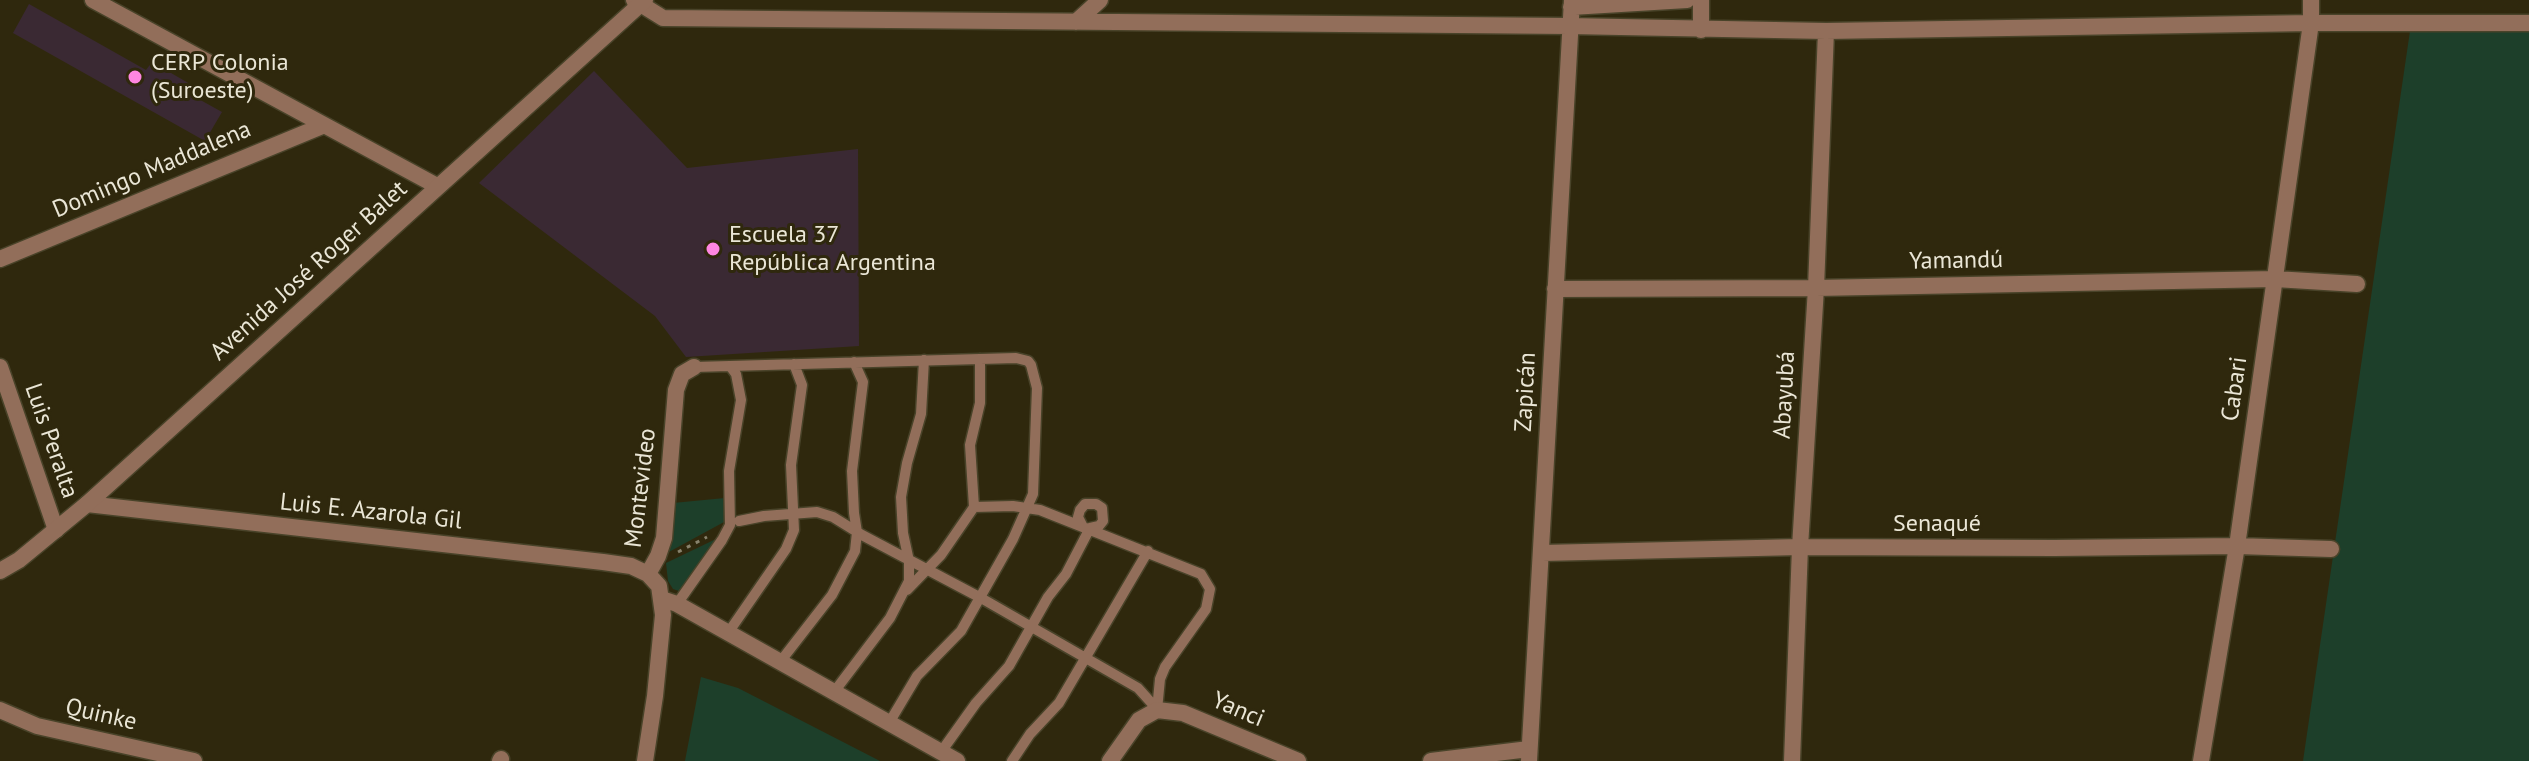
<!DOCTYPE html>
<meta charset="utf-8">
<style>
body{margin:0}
canvas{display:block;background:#2f280d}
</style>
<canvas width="2529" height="761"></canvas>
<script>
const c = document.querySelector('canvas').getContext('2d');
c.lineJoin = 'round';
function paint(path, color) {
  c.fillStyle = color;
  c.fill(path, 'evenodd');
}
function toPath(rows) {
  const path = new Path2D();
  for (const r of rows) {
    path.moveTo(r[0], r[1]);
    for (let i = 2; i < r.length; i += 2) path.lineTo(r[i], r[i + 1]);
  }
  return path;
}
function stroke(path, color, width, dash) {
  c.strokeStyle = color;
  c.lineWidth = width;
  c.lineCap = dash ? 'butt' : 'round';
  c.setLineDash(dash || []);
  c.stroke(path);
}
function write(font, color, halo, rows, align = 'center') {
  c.font = font + ' "PT Sans",sans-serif';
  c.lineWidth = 6;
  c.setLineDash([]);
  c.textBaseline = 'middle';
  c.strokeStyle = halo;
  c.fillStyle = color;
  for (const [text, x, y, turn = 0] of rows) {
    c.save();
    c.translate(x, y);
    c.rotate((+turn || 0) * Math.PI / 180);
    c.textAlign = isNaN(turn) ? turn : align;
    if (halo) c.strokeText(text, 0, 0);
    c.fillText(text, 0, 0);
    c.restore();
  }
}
paint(toPath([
 [29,4,146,70,152,62,190,84,186,92,222,112,205,141,13,33],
 [594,71,687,168,858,149,859,346,686,357,655,316,479,183]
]), '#3a2933');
paint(toPath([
 [2410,31,2529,31,2529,761,2303,761],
 [725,498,724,522,667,553,673,503],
 [716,539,682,589,679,591,673,589,668,581,666,563],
 [701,677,738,688,880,761,685,761]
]), '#1d3f2a');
const service = toPath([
 [694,367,1016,358,1028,361,1031,365,1037,388,1033,494,1013,539,961,631,917,676,889,723],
 [974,507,970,445,980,403,980,359],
 [739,521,764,516,817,512,833,517,862,535,981,598,1138,688,1156,708],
 [907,590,941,555,974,507,1013,506,1040,510,1201,574,1210,589,1206,609,1165,667,1160,679,1157,710],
 [677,604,722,540,730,525,729,471,741,400,736,374,730,366],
 [728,633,786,549,794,530,791,465,802,385,794,364],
 [780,662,832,595,855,551,857,532,854,513,852,471,863,382,854,362],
 [834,692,890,618,909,581,909,561,903,533,901,497,907,463,921,414,924,360],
 [941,752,976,703,1009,666,1048,597,1066,574,1090,528,1099,526,1103,521,1102,508,1096,504,1085,504,1080,510,1078,517,1082,525],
 [1012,761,1030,734,1059,703,1148,551]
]);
const minor = toPath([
 [93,0,437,186],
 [634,0,663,18,1569,26,1826,31,2311,23,2529,23],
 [1701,0,1701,30],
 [1571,7,1687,0],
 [1076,22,1100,0],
 [0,259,322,126],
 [1555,289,1816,288,2275,279,2357,284],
 [0,367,56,530],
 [87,504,603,562,631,566,648,574],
 [1542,553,1800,547,2054,548,2237,546,2331,549],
 [662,599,677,604,957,761],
 [0,710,37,726,194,761],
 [500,761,501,759],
 [645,761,655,696,663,615,659,586,648,574,658,556,664,538,676,390,682,374,694,367],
 [1110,761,1139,720,1157,710,1183,713,1298,761],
 [1431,761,1529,749],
 [1529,761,1572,0],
 [1792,761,1800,547,1816,288,1826,31],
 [2201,761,2237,546,2311,23,2311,0]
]);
const tertiary = toPath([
 [0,571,19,560,87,504,645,0]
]);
stroke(service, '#494329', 13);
stroke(minor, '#494329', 19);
stroke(tertiary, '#494329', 19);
stroke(toPath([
 [678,552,707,537]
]), '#87826c', 3, [4, 6]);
stroke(service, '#926e5a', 10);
stroke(minor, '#926e5a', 16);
stroke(tertiary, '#926e5a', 16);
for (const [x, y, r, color] of [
 [135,77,8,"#fe86e1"],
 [713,249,8,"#fe86e1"]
]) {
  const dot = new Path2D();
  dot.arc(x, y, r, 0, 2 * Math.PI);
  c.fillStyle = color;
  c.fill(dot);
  stroke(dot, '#2f280d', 3);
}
write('24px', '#eae6d6', '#2f280d', [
 ["CERP Colonia",151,63],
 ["(Suroeste)",151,91],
 ["Escuela 37",729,235],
 ["República Argentina",729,263]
], 'left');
write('24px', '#eae6d6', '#2f280d', [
 ["Domingo Maddalena",152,170,-23],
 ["Yamandú",1956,261,-1],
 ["Avenida José Roger Balet",309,271,-42],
 ["Cabari",2235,389,-82],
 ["Zapicán",1526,392,-87],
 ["Abayubá",1785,395,-87],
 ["Luis Peralta",51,441,71],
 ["Montevideo",641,488,-83],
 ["Luis E. Azarola Gil",371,512,6],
 ["Senaqué",1937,524],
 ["Yanci",1238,710,23],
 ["Quinke",101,715,13]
]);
</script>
